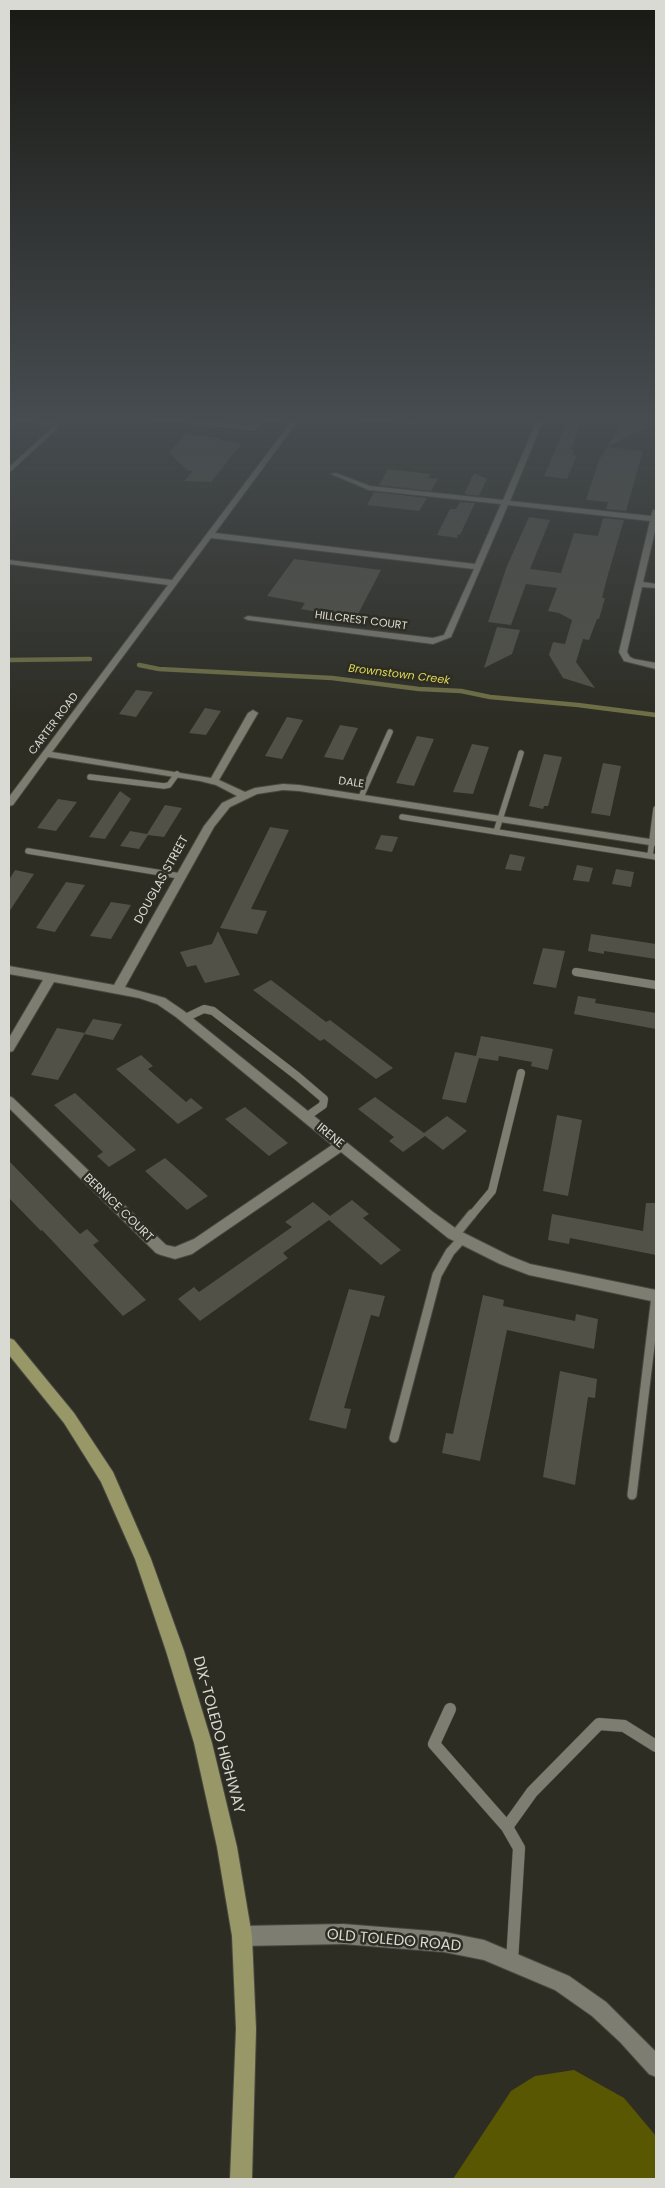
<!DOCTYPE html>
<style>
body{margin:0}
#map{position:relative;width:665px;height:2188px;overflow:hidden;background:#2d2d24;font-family:Poppins,sans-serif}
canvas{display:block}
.frame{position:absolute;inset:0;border:10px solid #dadad4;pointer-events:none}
</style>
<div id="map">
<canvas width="665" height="2188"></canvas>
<div class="frame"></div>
</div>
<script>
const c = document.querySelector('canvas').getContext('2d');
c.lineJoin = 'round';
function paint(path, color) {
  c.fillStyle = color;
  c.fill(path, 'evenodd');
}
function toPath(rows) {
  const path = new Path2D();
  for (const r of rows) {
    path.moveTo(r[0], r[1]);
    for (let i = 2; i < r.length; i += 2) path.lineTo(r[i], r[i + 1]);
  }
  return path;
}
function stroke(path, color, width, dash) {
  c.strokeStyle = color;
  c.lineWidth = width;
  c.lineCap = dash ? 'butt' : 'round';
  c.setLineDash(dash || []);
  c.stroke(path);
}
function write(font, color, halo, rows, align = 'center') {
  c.font = font + ' Poppins,sans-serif';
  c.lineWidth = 5;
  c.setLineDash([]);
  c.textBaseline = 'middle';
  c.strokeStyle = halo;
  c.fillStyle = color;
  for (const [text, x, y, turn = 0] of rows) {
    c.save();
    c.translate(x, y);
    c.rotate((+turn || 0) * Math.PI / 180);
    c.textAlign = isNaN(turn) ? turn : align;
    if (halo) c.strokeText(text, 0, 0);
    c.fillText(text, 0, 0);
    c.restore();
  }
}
paint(toPath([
 [574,2070,624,2098,656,2136,656,2179,453,2179,511,2091,535,2076]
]), '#5a5703');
stroke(toPath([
 [9,660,90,659],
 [139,665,159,669,332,678,419,689,461,691,490,697,578,705,656,715]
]), '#707046', 4.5);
paint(toPath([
 [569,418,582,418,571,450,574,450,573,455,577,455,567,479,544,476],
 [624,418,648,426,607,447],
 [185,434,221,438,219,440,242,443,211,482,184,481,193,471,188,471,169,453],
 [607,447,643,451,626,511,606,509,608,502,586,500,599,460],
 [388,469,430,474,428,478,438,479,431,491,379,485],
 [474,473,487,479,479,496,464,494],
 [374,492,427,498,419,511,367,505],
 [460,502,475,503,460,535,458,534,457,538,437,535,450,509,456,509],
 [529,517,550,520,530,569,561,573,574,533,598,536,603,518,624,520,607,578,602,598,605,598,599,619,597,619,589,640,583,639,576,662,595,688,563,678,549,655,553,642,565,644,572,620,559,613,548,611,557,588,526,584,511,625,488,622,507,566],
 [294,559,310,561,381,570,357,616,313,611,301,609,305,603,267,596],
 [497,627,520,630,512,654,484,668],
 [136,690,153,692,136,717,119,714],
 [205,708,221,711,206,735,189,733],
 [287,717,303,720,282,759,265,756],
 [340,725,358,728,343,760,324,757],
 [417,736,434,739,414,786,396,783],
 [472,744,489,747,473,794,453,792],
 [544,754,562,757,548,806,544,806,543,809,529,806],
 [603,763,621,766,610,816,591,813],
 [120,791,131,799,105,839,89,837],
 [58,799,77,802,56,831,37,828],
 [165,805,182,808,164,837,148,835,139,849,120,846,130,831,147,834],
 [270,827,289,830,251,909,267,911,257,934,220,928],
 [381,835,398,837,392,852,375,849],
 [510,854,525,857,521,871,505,869],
 [577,865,593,868,589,882,573,880],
 [616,869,634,872,631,887,612,884],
 [15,870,34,874,9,912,9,880],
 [66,882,85,885,55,932,36,928],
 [111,902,131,905,111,939,90,936],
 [218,931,240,975,205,983,196,965,187,967,180,952,212,944],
 [591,934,656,944,656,959,604,951,604,954,588,951],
 [543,948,565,951,556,988,533,984],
 [271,980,326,1022,330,1020,393,1068,376,1079,324,1039,320,1041,253,990],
 [578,996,596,999,595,1003,656,1013,656,1029,574,1014],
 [93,1019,122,1024,113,1040,84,1034],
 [57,1028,85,1033,58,1080,31,1075],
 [481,1036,553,1049,548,1070,531,1066,532,1062,499,1056,498,1061,479,1058,466,1103,442,1099,455,1052,476,1056],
 [141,1055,153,1066,148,1069,186,1102,191,1098,203,1108,178,1124,116,1069],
 [75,1093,136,1150,109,1167,97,1156,103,1152,54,1105],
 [375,1097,424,1133,447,1116,467,1131,443,1150,425,1136,403,1152,389,1141,394,1137,358,1109],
 [245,1107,288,1143,269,1156,225,1119],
 [557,1115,582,1120,568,1196,543,1191],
 [165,1158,208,1196,187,1210,145,1171],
 [9,1161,80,1234,87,1229,99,1241,93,1245,146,1300,123,1316,42,1230,41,1231,9,1198],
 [352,1200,369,1214,363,1218,401,1250,381,1265,329,1220,283,1253,288,1258,200,1321,178,1299,194,1287,199,1292,292,1227,285,1222,313,1202,330,1216],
 [646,1203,656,1203,656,1255,570,1238,569,1244,548,1240,552,1214,643,1231],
 [349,1289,385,1296,379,1317,371,1315,344,1408,351,1409,346,1429,309,1420],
 [483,1295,504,1300,503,1306,575,1321,576,1314,598,1319,594,1349,507,1330,480,1461,442,1453,446,1433,453,1434],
 [560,1371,597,1379,595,1398,588,1397,575,1485,543,1477]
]), '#515147');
const serviceFar4 = toPath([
 [153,418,167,420,173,418],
 [252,418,294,422],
 [171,419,250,428,254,428,262,419],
 [9,470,55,428,55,423,10,418]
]);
const serviceFar3 = toPath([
 [90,777,164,786,169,785,177,774],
 [361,797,390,732],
 [402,817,656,857],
 [496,832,521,753],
 [28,851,180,876],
 [650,856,656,809]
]);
const serviceFar2 = toPath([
 [576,972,656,985],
 [185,1018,204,1009,213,1011,297,1076,324,1099,323,1105,306,1117],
 [471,1216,492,1191,521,1073]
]);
const serviceFar1 = toPath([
 [455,1235,472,1214],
 [394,1438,437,1275,450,1252,462,1239],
 [632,1495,656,1296]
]);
const service = toPath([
 [450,1709,434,1744,507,1827,519,1848,512,1961],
 [507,1827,532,1792,599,1724,624,1726,656,1746]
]);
const minor = toPath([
 [58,418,65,418,57,424,53,424,53,422,58,418],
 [294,418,300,418,215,533,475,564,501,504,369,490,331,474,336,473,370,486,503,500,538,418,544,418,510,501,651,516,653,510,656,510,656,527,643,582,656,584,656,588,642,587,627,652,630,657,634,659,656,663,656,669,624,661,619,652,650,521,508,505,451,637,433,644,248,620,244,618,248,616,433,638,444,635,474,569,211,538,52,752,211,778,248,713,253,710,258,713,219,780,245,792,255,788,283,784,299,785,656,840,656,846,299,791,283,790,257,794,230,807,214,827,125,987,165,998,184,1011,433,1212,458,1230,510,1256,530,1264,656,1290,656,1302,529,1275,500,1264,448,1238,341,1152,192,1254,175,1259,161,1255,156,1253,9,1108,9,1096,13,1098,166,1245,175,1247,194,1239,332,1145,176,1017,157,1004,139,998,54,982,13,1051,9,1052,9,1038,43,980,9,974,9,966,114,985,204,826,222,803,237,796,216,785,200,781,48,757,13,805,9,806,9,797,168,585,9,564,9,560,172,580,294,418],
 [356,418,385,418,414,420,417,422,414,424,359,420,356,418],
 [343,1924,444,1932,484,1940,569,1976,606,2002,656,2052,656,2077,649,2074,620,2042,592,2016,555,1990,484,1960,444,1952,343,1944,242,1946,235,1943,232,1936,235,1929,242,1926,343,1924]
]);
const primary = toPath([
 [9,1338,14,1340,74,1413,113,1472,151,1559,184,1651,212,1743,237,1847,252,1936,256,2029,252,2179,230,2179,236,2029,232,1936,217,1847,194,1743,166,1651,135,1559,101,1482,64,1423,9,1355,9,1338]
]);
stroke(serviceFar4, '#484841', 5);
stroke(serviceFar3, '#484841', 7);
stroke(serviceFar2, '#484841', 9);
stroke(serviceFar1, '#484841', 11);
stroke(service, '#484841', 13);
stroke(minor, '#484841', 2);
stroke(primary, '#484841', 2);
stroke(serviceFar4, '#7d7d72', 4.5);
stroke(serviceFar3, '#7d7d72', 5.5);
stroke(serviceFar2, '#7d7d72', 8);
stroke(serviceFar1, '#7d7d72', 9);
stroke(service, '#7d7d72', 12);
paint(minor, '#7d7d72');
paint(primary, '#979767');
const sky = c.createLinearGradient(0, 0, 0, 724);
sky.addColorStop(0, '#191914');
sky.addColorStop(0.58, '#464c50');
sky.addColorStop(1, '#464c5000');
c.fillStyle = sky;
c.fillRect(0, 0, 665, 724);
write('11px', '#dadad4', '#2d2d24', [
 ["HILLCREST COURT",361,621,7],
 ["CARTER ROAD",54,724,-53],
 ["DALE",351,783,8]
]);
write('italic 11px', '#ddd955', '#2d2d24', [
 ["Brownstown Creek",399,675,7]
]);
write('12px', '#dadad4', '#2d2d24', [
 ["DOUGLAS STREET",162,880,-61],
 ["IRENE",330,1136,39],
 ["BERNICE COURT",118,1208,44]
]);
write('15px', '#dadad4', '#2d2d24', [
 ["DIX-TOLEDO HIGHWAY",218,1735,75],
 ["OLD TOLEDO ROAD",394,1941,5]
]);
</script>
